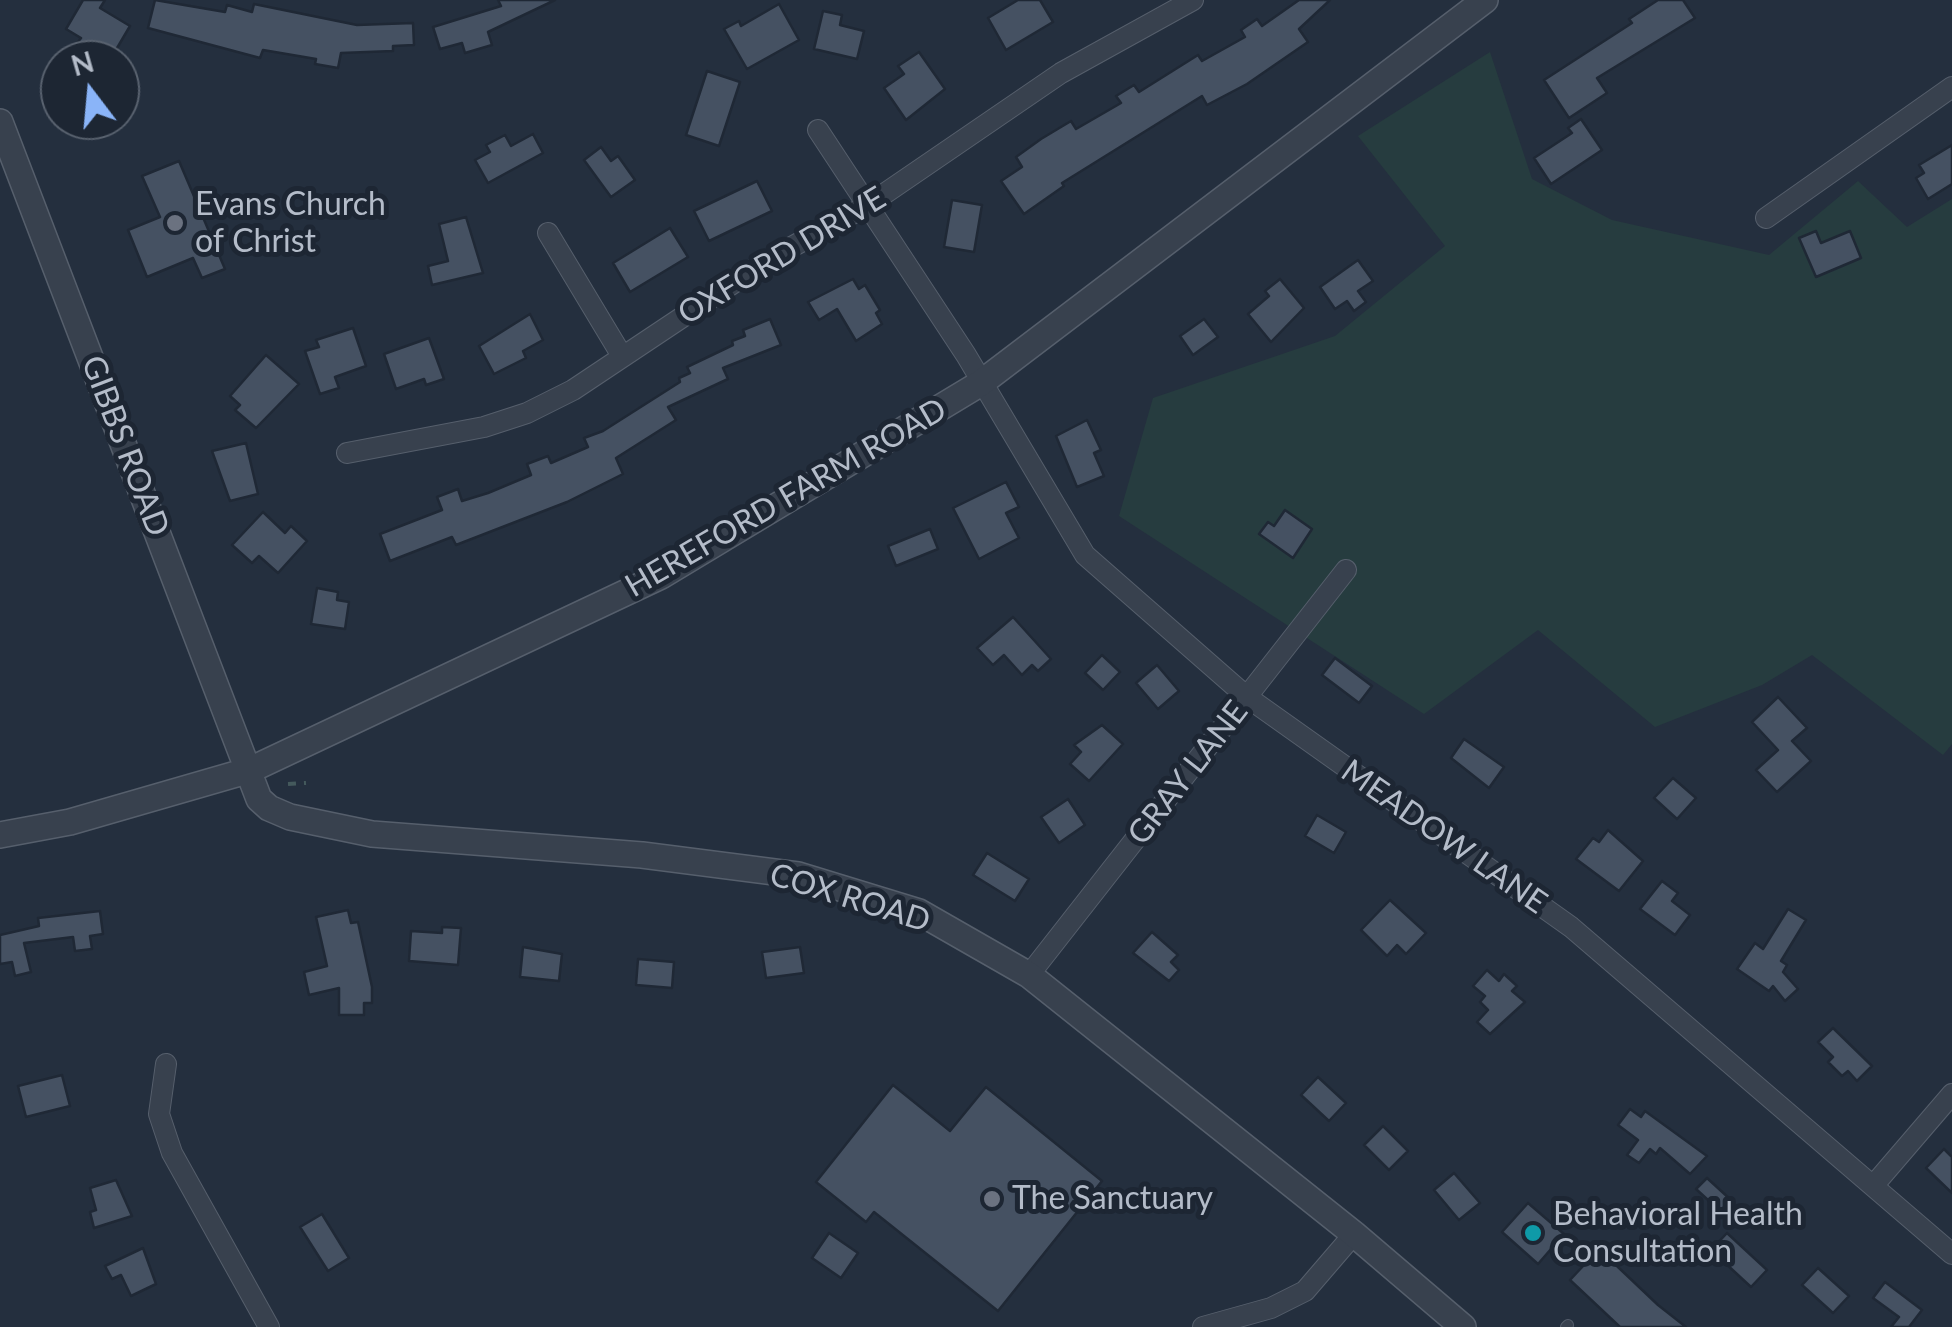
<!DOCTYPE html>
<style>
body{margin:0}
#map{position:relative;width:1952px;height:1327px;overflow:hidden;background:#242f3e;font-family:Lato,sans-serif}
canvas{display:block}
.north{position:absolute;left:40px;top:40px;width:100px;height:100px;box-sizing:border-box;background:#1d2633;border:2px solid #59626f;border-radius:50%;rotate:344deg;font-size:28px;font-weight:700;line-height:40px;text-align:center;color:#b4bcc9}
.north::after{content:'';display:block;margin:auto;width:35px;height:45px;background:#8ab4f8;clip-path:polygon(50% 0,100% 100%,50% 72%,0 100%)}
</style>
<div id="map">
<canvas width="1952" height="1327"></canvas>
<div class="north">N</div>
</div>
<script>
const c = document.querySelector('canvas').getContext('2d');
c.lineJoin = 'round';
function paint(path, color) {
  c.fillStyle = color;
  c.fill(path, 'evenodd');
}
function toPath(rows) {
  const path = new Path2D();
  for (const r of rows) {
    path.moveTo(r[0], r[1]);
    for (let i = 2; i < r.length; i += 2) path.lineTo(r[i], r[i + 1]);
  }
  return path;
}
function stroke(path, color, width, dash) {
  c.strokeStyle = color;
  c.lineWidth = width;
  c.lineCap = dash ? 'butt' : 'round';
  c.setLineDash(dash || []);
  c.stroke(path);
}
function write(font, color, halo, rows, align = 'center') {
  c.font = font + ' Lato,sans-serif';
  c.lineWidth = 10;
  c.setLineDash([]);
  c.textBaseline = 'middle';
  c.strokeStyle = halo;
  c.fillStyle = color;
  for (const [text, x, y, turn = 0] of rows) {
    c.save();
    c.translate(x, y);
    c.rotate((+turn || 0) * Math.PI / 180);
    c.textAlign = isNaN(turn) ? turn : align;
    if (halo) c.strokeText(text, 0, 0);
    c.fillText(text, 0, 0);
    c.restore();
  }
}
paint(toPath([
 [1490,52,1532,179,1612,220,1769,255,1858,181,1907,227,1952,199,1952,744,1943,755,1812,655,1762,685,1655,727,1538,630,1424,714,1119,516,1153,398,1335,336,1445,246,1358,136]
]), '#263c3f');
const building = toPath([
 [83,0,105,0,100,8,130,26,110,60,78,42,81,38,66,29,83,0],
 [155,0,225,12,227,5,252,12,254,4,357,25,413,23,414,45,393,46,393,51,341,53,338,68,315,64,316,59,263,50,260,58,148,28,155,0],
 [498,0,555,0,488,32,492,45,465,53,462,43,440,49,433,27,501,6,498,0],
 [1018,0,1040,0,1053,22,1006,50,988,18,1018,0],
 [1299,0,1330,0,1299,29,1308,42,1247,84,1207,105,1202,96,1062,183,1064,186,1024,214,1001,181,1022,167,1016,157,1041,139,1071,121,1076,129,1121,103,1116,96,1134,85,1139,92,1198,55,1202,61,1245,37,1241,30,1257,19,1262,26,1299,0],
 [1658,0,1683,0,1695,18,1597,78,1607,93,1569,118,1544,80,1632,23,1629,19,1658,0],
 [779,4,799,40,747,69,724,29,739,21,741,26,779,4],
 [823,11,842,15,840,25,864,31,857,59,814,49,823,11],
 [919,52,945,89,906,120,884,88,904,74,898,66,919,52],
 [707,71,740,82,719,146,686,135,707,71],
 [1581,119,1602,150,1551,184,1534,158,1572,133,1568,128,1581,119],
 [533,134,543,153,488,183,475,160,490,152,486,145,505,135,511,146,533,134],
 [1952,145,1952,184,1928,199,1916,178,1924,173,1919,165,1952,145],
 [601,147,611,161,618,156,635,180,611,197,584,160,601,147],
 [179,161,225,269,202,278,193,258,147,277,128,230,160,217,142,176,179,161],
 [757,181,772,211,709,241,694,211,757,181],
 [952,200,982,205,974,252,944,247,952,200],
 [466,217,483,273,432,285,428,266,448,261,439,224,466,217],
 [670,228,688,257,630,292,613,263,670,228],
 [1816,231,1821,243,1850,231,1861,258,1816,277,1799,238,1816,231],
 [1358,260,1373,281,1358,291,1366,302,1354,311,1347,301,1335,309,1320,287,1358,260],
 [853,279,859,289,865,285,880,310,876,313,882,324,856,341,837,309,819,320,808,302,853,279],
 [1280,279,1304,308,1271,342,1248,314,1269,296,1265,291,1280,279],
 [530,314,543,340,523,351,526,358,494,374,479,346,530,314],
 [770,319,781,345,723,368,728,379,668,407,676,420,616,458,623,474,567,502,456,545,452,537,390,561,380,534,442,510,437,497,458,489,462,501,488,493,531,475,527,464,548,456,551,463,588,447,584,438,603,431,680,382,679,378,690,373,687,367,733,345,732,341,745,336,743,330,770,319],
 [1204,319,1218,337,1193,355,1180,336,1204,319],
 [353,328,366,366,335,377,339,388,320,394,305,351,319,347,316,340,353,328],
 [429,338,444,379,426,385,424,379,396,389,384,354,429,338],
 [266,355,299,384,256,428,235,410,240,405,230,396,266,355],
 [1087,420,1101,450,1094,453,1104,476,1077,487,1056,436,1087,420],
 [246,443,258,494,230,501,212,451,246,443],
 [1006,482,1019,507,1006,513,1019,538,979,559,953,508,1006,482],
 [1285,510,1312,529,1293,558,1259,534,1268,522,1274,526,1285,510],
 [263,512,285,533,291,526,307,541,278,573,259,556,252,563,232,545,263,512],
 [930,529,938,549,896,566,888,546,930,529],
 [317,588,338,592,337,600,349,602,345,629,311,624,317,588],
 [1013,617,1051,659,1038,671,1032,665,1022,675,1004,655,993,665,977,648,1013,617],
 [1102,655,1120,672,1103,690,1085,673,1102,655],
 [1335,658,1372,686,1359,703,1322,675,1335,658],
 [1157,665,1179,691,1158,709,1136,683,1157,665],
 [1778,697,1807,728,1792,741,1811,761,1777,792,1756,770,1778,750,1752,722,1778,697],
 [1102,725,1123,744,1089,781,1070,764,1081,752,1074,745,1102,725],
 [1464,739,1504,767,1489,788,1451,758,1464,739],
 [1673,778,1696,798,1677,819,1654,798,1673,778],
 [1068,799,1085,825,1059,843,1041,817,1068,799],
 [1317,815,1346,832,1334,853,1305,836,1317,815],
 [1608,830,1643,861,1619,891,1576,859,1593,838,1599,842,1608,830],
 [987,853,1029,879,1015,901,973,875,987,853],
 [1662,881,1678,893,1672,901,1690,915,1675,935,1640,909,1662,881],
 [1390,900,1426,933,1406,954,1397,945,1387,956,1361,930,1390,900],
 [1788,909,1806,920,1781,961,1787,965,1783,972,1798,989,1785,1001,1773,986,1769,991,1737,969,1755,943,1763,949,1788,909],
 [348,910,351,923,358,922,372,987,372,1003,364,1003,364,1015,339,1015,339,988,309,995,304,972,327,966,316,917,348,910],
 [100,911,103,934,90,936,92,949,75,951,73,937,24,943,31,972,15,976,12,962,0,964,0,935,39,926,38,918,100,911],
 [442,927,461,928,458,965,409,961,411,931,442,933,442,927],
 [1152,932,1178,955,1171,962,1179,970,1169,981,1133,953,1152,932],
 [523,947,562,954,559,981,520,977,523,947],
 [800,947,804,973,766,978,762,952,800,947],
 [638,959,674,962,672,988,636,985,638,959],
 [1487,970,1499,981,1504,974,1517,986,1512,991,1525,1002,1490,1034,1477,1022,1488,1010,1480,1002,1485,996,1473,986,1487,970],
 [1833,1028,1872,1066,1857,1081,1848,1071,1842,1076,1828,1062,1833,1057,1818,1042,1833,1028],
 [62,1075,70,1106,26,1117,18,1086,62,1075],
 [1318,1077,1346,1103,1329,1121,1301,1095,1318,1077],
 [893,1085,950,1131,986,1087,1102,1181,998,1311,874,1212,866,1222,816,1182,893,1085],
 [1630,1109,1641,1117,1645,1111,1707,1156,1690,1174,1660,1148,1656,1154,1650,1149,1639,1163,1627,1155,1638,1140,1618,1125,1630,1109],
 [1383,1126,1408,1151,1389,1170,1364,1145,1383,1126],
 [1944,1149,1952,1157,1952,1193,1926,1168,1944,1149],
 [1454,1173,1480,1203,1459,1220,1434,1190,1454,1173],
 [1707,1178,1731,1200,1720,1211,1696,1189,1707,1178],
 [116,1180,132,1216,94,1228,90,1212,96,1210,90,1188,116,1180],
 [1528,1203,1564,1234,1538,1264,1502,1232,1528,1203],
 [322,1214,349,1258,328,1271,300,1227,322,1214],
 [829,1233,858,1253,841,1278,812,1258,829,1233],
 [1727,1233,1767,1270,1751,1287,1711,1250,1727,1233],
 [143,1248,156,1284,131,1296,121,1275,112,1279,105,1266,143,1248],
 [1599,1249,1658,1305,1686,1327,1620,1327,1570,1280,1599,1249],
 [1818,1268,1849,1296,1833,1313,1802,1285,1818,1268],
 [1885,1282,1922,1310,1909,1327,1891,1327,1899,1317,1873,1298,1885,1282]
]);
paint(building, '#455162');
stroke(building, '#1f2835', 2.5);
const service = toPath([
 [1566,1327,1568,1325]
]);
const minor = toPath([
 [818,130,966,355,1085,555,1247,697,1571,927,1952,1254],
 [1766,218,1952,87],
 [548,233,622,356],
 [347,453,484,427,527,413,573,390,768,260,868,205,1061,73,1193,0],
 [1029,975,1346,570],
 [166,1064,159,1114,172,1153,269,1327],
 [1873,1186,1952,1094],
 [1203,1327,1271,1308,1305,1291,1354,1234]
]);
const tertiary = toPath([
 [0,122,259,799,269,808,290,817,372,834,642,855,798,875,919,912,1029,975,1354,1234,1463,1327],
 [0,835,70,822,250,770,661,576,981,383,1485,0]
]);
stroke(service, '#565f6c', 12);
stroke(minor, '#565f6c', 22);
stroke(tertiary, '#565f6c', 28);
stroke(toPath([
 [288,784,306,783]
]), '#44595c', 4, [8, 8]);
stroke(service, '#38414e', 10);
stroke(minor, '#38414e', 20);
stroke(tertiary, '#38414e', 25);
for (const [x, y, r, color] of [
 [175,223,10,"#6b7280"],
 [992,1199,10,"#6b7280"],
 [1533,1233,10,"#0f9aa8"]
]) {
  const dot = new Path2D();
  dot.arc(x, y, r, 0, 2 * Math.PI);
  c.fillStyle = color;
  c.fill(dot);
  stroke(dot, '#1d2633', 4);
}
write('32px', '#b4bcc9', '#1d2633', [
 ["Evans Church",195,205],
 ["of Christ",195,242],
 ["The Sanctuary",1012,1199],
 ["Behavioral Health",1553,1215],
 ["Consultation",1553,1252]
], 'left');
write('32px', '#b4bcc9', '#1d2633', [
 ["OXFORD DRIVE",782,256,-31],
 ["GIBBS ROAD",125,446,69],
 ["HEREFORD FARM ROAD",786,498,-30],
 ["GRAY LANE",1188,773,-52],
 ["MEADOW LANE",1444,837,35],
 ["COX ROAD",850,898,17]
]);
</script>
